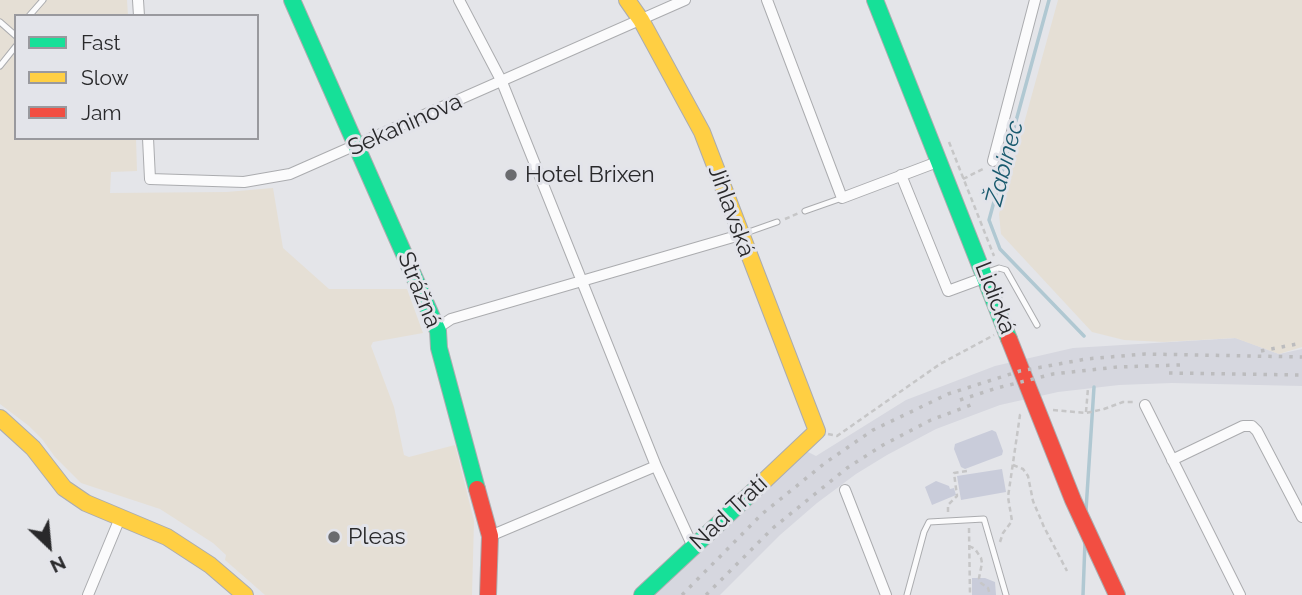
<!DOCTYPE html>
<meta charset="utf-8">
<style>
body{margin:0}
#map{position:relative;width:1302px;height:595px;overflow:hidden;background:#e4e5e9;font-family:Raleway,sans-serif}
canvas{display:block}
.legend{position:absolute;left:14px;top:14px;width:245px;height:126px;box-sizing:border-box;background:#e3e4ea;border:2px solid #99999e;margin:0;padding:9px 12px;list-style:none;font-size:21px;color:#29292b}
.legend li{display:flex;align-items:center;gap:14px;height:35px}
.legend b{width:35px;border:2px solid #99999e}
.north{position:absolute;left:14px;top:511px;width:70px;height:70px;-webkit-text-stroke:5px #e3e4ea;paint-order:stroke;rotate:154deg;font-size:19px;font-weight:700;line-height:28px;text-align:center;color:#29292b}
.north::after{content:'';display:block;margin:auto;width:24px;height:32px;background:#29292b;clip-path:polygon(50% 0,100% 100%,50% 72%,0 100%)}
</style>
<div id="map">
<canvas width="1302" height="595"></canvas>
<ul class="legend">
<li><b style="height:9px;background:#16e098"></b>Fast</li>
<li><b style="height:9px;background:#ffcf43"></b>Slow</li>
<li><b style="height:9px;background:#f24e42"></b>Jam</li>
</ul>
<div class="north">N</div>
</div>
<script>
const c = document.querySelector('canvas').getContext('2d');
c.lineJoin = 'round';
function paint(path, color) {
  c.fillStyle = color;
  c.fill(path, 'evenodd');
}
function toPath(rows) {
  const path = new Path2D();
  for (const r of rows) {
    path.moveTo(r[0], r[1]);
    for (let i = 2; i < r.length; i += 2) path.lineTo(r[i], r[i + 1]);
  }
  return path;
}
function stroke(path, color, width, dash) {
  c.strokeStyle = color;
  c.lineWidth = width;
  c.lineCap = dash ? 'butt' : 'round';
  c.setLineDash(dash || []);
  c.stroke(path);
}
function write(font, color, halo, rows, align = 'center') {
  c.font = font + ' Raleway,sans-serif';
  c.lineWidth = 6;
  c.setLineDash([]);
  c.textBaseline = 'middle';
  c.strokeStyle = halo;
  c.fillStyle = color;
  for (const [text, x, y, turn = 0] of rows) {
    c.save();
    c.translate(x, y);
    c.rotate((+turn || 0) * Math.PI / 180);
    c.textAlign = isNaN(turn) ? turn : align;
    if (halo) c.strokeText(text, 0, 0);
    c.fillText(text, 0, 0);
    c.restore();
  }
}
paint(toPath([
 [1236,338,1279,354,1302,349,1302,386,1172,383,1119,385,1058,392,1000,405,936,429,887,455,856,474,817,503,780,535,720,595,653,595,794,457,808,452,816,456,906,400,995,366,1073,348]
]), '#d6d7df');
paint(toPath([
 [0,0,127,0,128,16,16,16,16,138,136,138,137,171,111,172,110,193,227,192,273,188,283,248,329,289,407,289,423,333,373,342,371,346,394,407,404,455,409,457,455,445,474,521,472,595,265,595,225,560,226,555,213,543,160,509,81,483,55,457,42,439,29,426,0,404],
 [1058,0,1302,0,1302,347,1279,354,1235,338,1164,342,1124,340,1092,332,1001,234,999,214]
]), '#e5dfd5');
paint(toPath([
 [992,430,996,432,1003,451,1002,455,965,469,961,467,954,449,955,444],
 [1002,469,1006,492,961,500,957,476],
 [936,481,949,486,950,489,954,488,956,495,932,505,925,487],
 [972,578,985,578,995,582,996,595,972,595]
]), '#c9ccda');
stroke(toPath([
 [1049,0,989,220,1000,249,1084,336],
 [1086,510,1094,387],
 [1083,595,1085,542]
]), '#b0c8d2', 3.5);
const lane = toPath([
 [29,16,43,0],
 [0,22,16,36],
 [0,66,16,46],
 [805,211,842,198],
 [743,234,777,222],
 [988,272,999,268,1006,270,1037,325],
 [907,595,924,532,929,522,984,519,1006,595]
]);
const street = toPath([
 [138,0,139,16],
 [459,0,502,82,656,466,693,547],
 [767,0,842,198,940,161],
 [148,138,150,179,244,182,290,174,685,0],
 [993,161,1035,0],
 [901,175,948,291,986,277],
 [438,331,442,325,451,319,740,235],
 [1145,405,1240,595],
 [1172,460,1243,426,1252,426,1257,431,1302,517],
 [845,490,886,595],
 [490,536,656,466],
 [88,595,120,518]
]);
const fast = toPath([
 [292,0,438,331,439,348,477,489],
 [875,0,1009,339],
 [642,595,762,483]
]);
const slow = toPath([
 [627,0,641,20,702,132,817,431,762,483],
 [0,418,33,448,64,488,86,503,167,537,210,565,245,595]
]);
const jam = toPath([
 [1009,339,1073,500,1117,595],
 [477,489,490,536,488,595]
]);
stroke(lane, '#abacaf', 7);
stroke(street, '#abacaf', 12);
stroke(fast, '#abacaf', 18);
stroke(slow, '#abacaf', 18);
stroke(jam, '#abacaf', 18);
stroke(toPath([
 [949,142,994,256],
 [963,179,985,168],
 [785,219,799,213],
 [1053,410,1086,413,1104,409,1123,402,1135,402],
 [1086,412,1088,388],
 [828,434,837,436,940,364,994,335],
 [1013,465,1023,469,1028,476,1033,501,1044,527,1067,571],
 [948,512,948,505,957,496,954,473,967,471],
 [969,528,970,595],
 [1000,542,1003,533,1012,521,1008,497,1020,415,1023,413],
 [969,546,975,549,981,558,982,563,979,578,981,583,988,588,990,595]
]), '#c6c6c7', 2.5, [5, 3.5]);
stroke(lane, '#fbfbfc', 5);
stroke(street, '#fbfbfc', 10);
stroke(fast, '#16e098', 16);
stroke(slow, '#ffcf43', 16);
stroke(jam, '#f24e42', 16);
stroke(toPath([
 [1261,351,1302,343],
 [1169,373,1302,375],
 [960,400,997,388,1053,374,1117,367,1180,365],
 [682,595,762,514,825,463,873,430,948,394,1020,371,1086,359,1145,354,1302,357],
 [706,595,773,528,847,468,883,445,931,420,976,403]
]), '#bcbcbe', 3.5, [3.5, 7]);
for (const [x, y, r, color] of [
 [511,175,7,"#6a6b6e"],
 [334,537,7,"#6a6b6e"]
]) {
  const dot = new Path2D();
  dot.arc(x, y, r, 0, 2 * Math.PI);
  c.fillStyle = color;
  c.fill(dot);
  stroke(dot, '#e3e4ea', 2.5);
}
write('23px', '#29292b', '#e3e4ea', [
 ["Sekaninova",405,125,-24],
 ["Jihlavská",731,211,70],
 ["Strážná",419,290,68],
 ["Lidická",995,298,69],
 ["Nad Tratí",729,513,-43]
]);
write('23px', '#29292b', '#e3e4ea', [
 ["Hotel Brixen",525,175],
 ["Pleas",348,537]
], 'left');
write('italic 24px', '#195a6e', '#e3e4ea', [
 ["Žabinec",1005,163,-75]
]);
</script>
